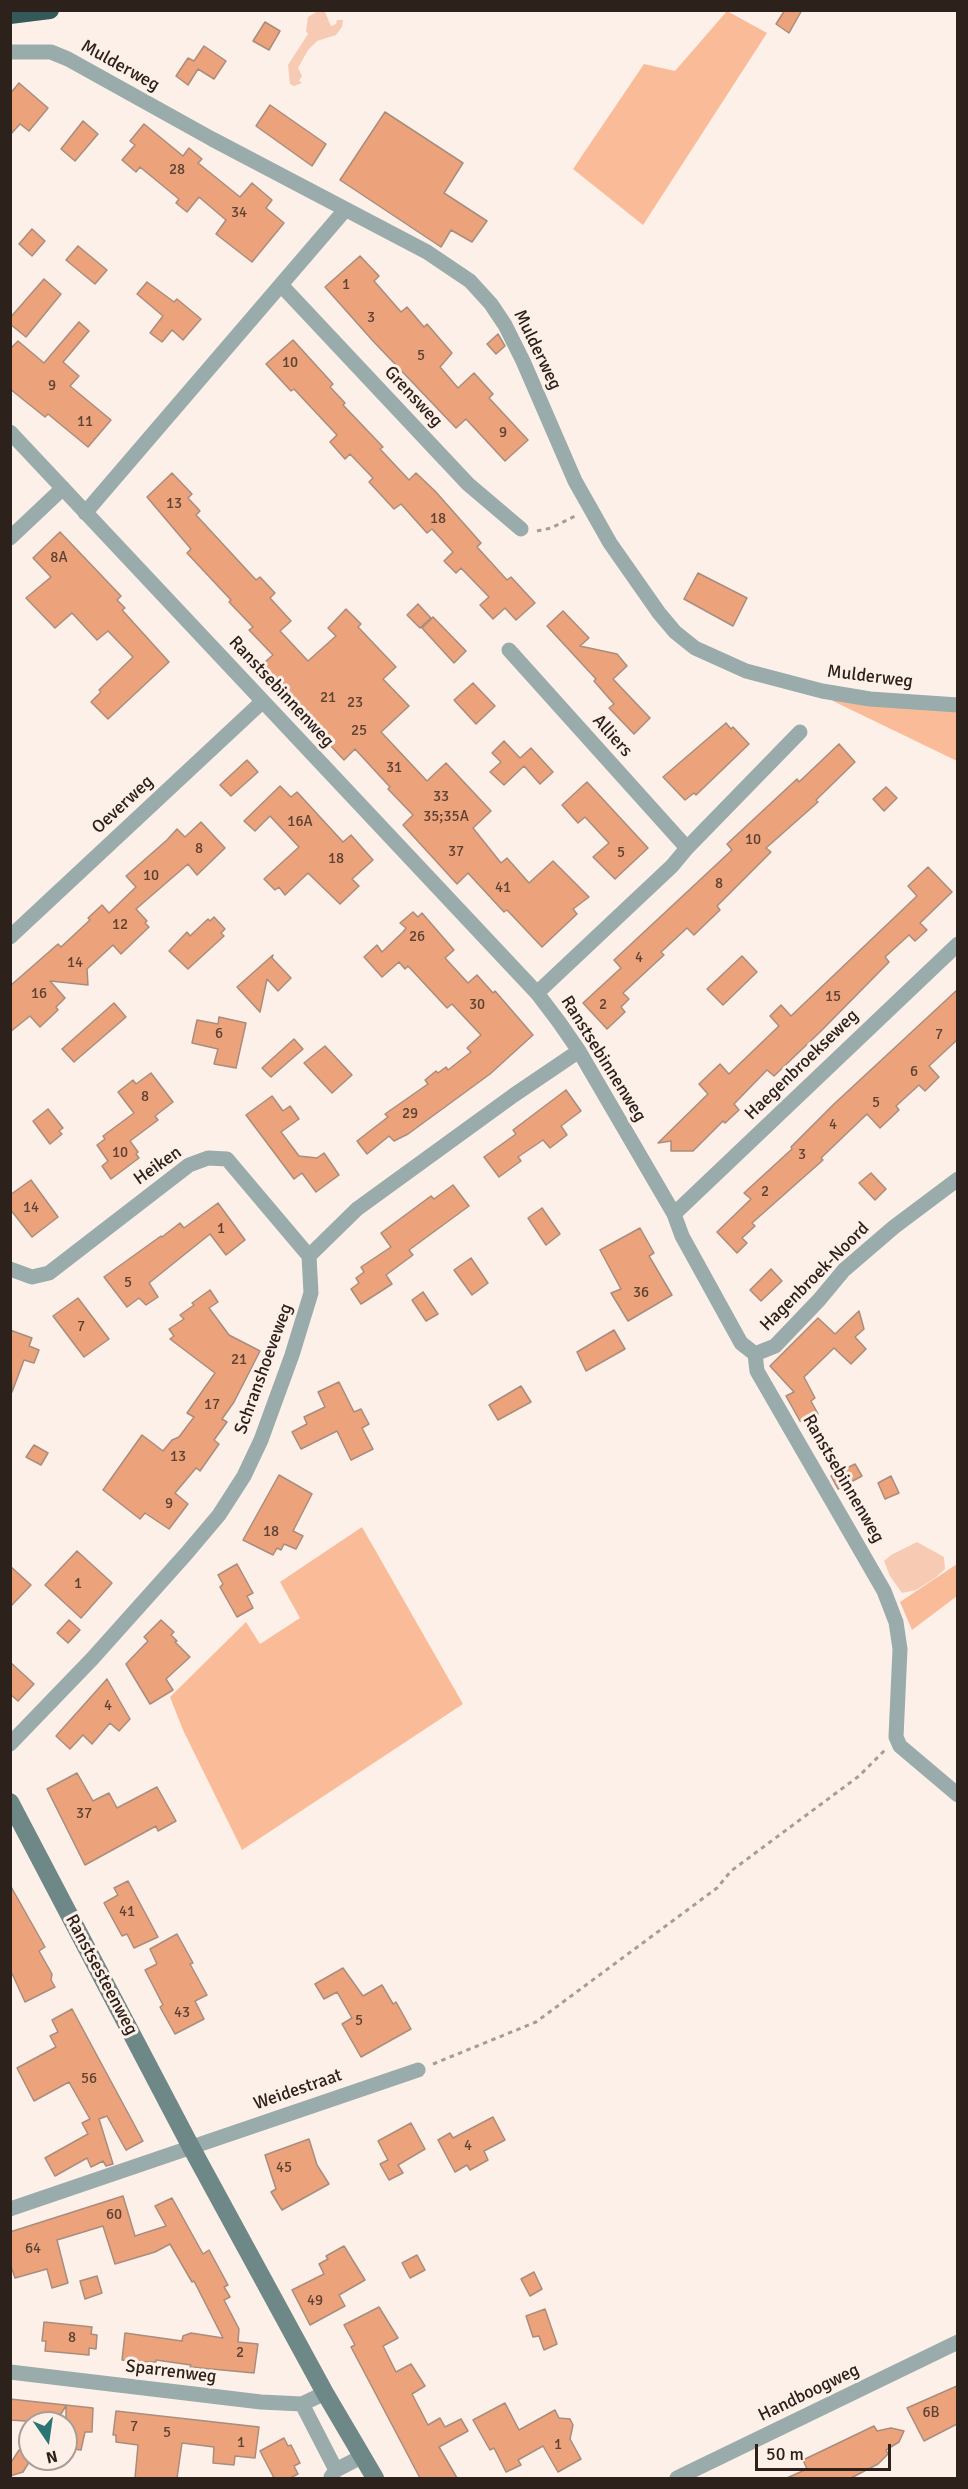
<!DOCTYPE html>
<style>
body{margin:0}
#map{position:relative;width:968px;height:2489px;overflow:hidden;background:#fdf0e9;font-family:Signika,sans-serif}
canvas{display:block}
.frame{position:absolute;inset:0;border:12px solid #2d211b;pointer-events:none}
.north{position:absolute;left:18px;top:2411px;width:60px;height:60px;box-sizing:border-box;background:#fdf0e9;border:2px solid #aa9d97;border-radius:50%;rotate:167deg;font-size:16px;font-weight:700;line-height:24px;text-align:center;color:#2d211b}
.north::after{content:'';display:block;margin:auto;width:21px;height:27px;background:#2b7574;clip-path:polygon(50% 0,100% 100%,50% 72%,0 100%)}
.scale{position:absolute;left:755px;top:2444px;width:136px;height:27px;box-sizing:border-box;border:3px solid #2d211b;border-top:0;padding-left:8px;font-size:18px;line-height:21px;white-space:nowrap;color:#2d211b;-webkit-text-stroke:4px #fdf0e9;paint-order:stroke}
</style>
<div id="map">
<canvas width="968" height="2489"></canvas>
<div class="frame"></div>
<div class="north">N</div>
<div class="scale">50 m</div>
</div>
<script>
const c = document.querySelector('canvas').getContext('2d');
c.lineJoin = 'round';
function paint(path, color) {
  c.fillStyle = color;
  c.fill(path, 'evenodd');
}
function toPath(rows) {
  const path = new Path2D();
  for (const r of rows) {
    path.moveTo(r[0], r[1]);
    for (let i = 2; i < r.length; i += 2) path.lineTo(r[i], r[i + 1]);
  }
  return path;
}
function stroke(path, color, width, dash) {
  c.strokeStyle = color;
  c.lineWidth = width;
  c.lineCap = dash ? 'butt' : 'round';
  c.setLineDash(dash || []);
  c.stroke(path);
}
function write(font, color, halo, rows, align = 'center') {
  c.font = font + ' Signika,sans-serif';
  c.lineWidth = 6;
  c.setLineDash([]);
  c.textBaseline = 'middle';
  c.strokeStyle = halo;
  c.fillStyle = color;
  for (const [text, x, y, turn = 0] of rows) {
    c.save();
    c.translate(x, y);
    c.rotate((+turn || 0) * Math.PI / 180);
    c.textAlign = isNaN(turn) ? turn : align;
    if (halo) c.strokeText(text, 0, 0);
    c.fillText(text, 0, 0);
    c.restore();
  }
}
paint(toPath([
 [727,11,767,33,643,225,573,169,644,64,675,71],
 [833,697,957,707,957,761,833,701],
 [362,1527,463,1704,242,1850,183,1730,170,1697,246,1622,260,1644,300,1618,280,1582],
 [957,1564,957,1596,912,1630,900,1602]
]), '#fabb99');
paint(toPath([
 [318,11,325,12,331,26,336,24,337,20,343,20,342,27,336,35,317,41,308,50,298,68,302,76,299,81,302,83,294,86,290,84,288,65,308,34,306,31,308,17],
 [917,1542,944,1557,945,1569,935,1578,916,1590,902,1593,890,1576,884,1561,891,1555]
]), '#f7cab3');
const building = toPath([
 [785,10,802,10,789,33,776,24,785,10],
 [265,22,280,31,269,50,253,41,265,22],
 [204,46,226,61,214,79,198,69,188,85,176,76,188,58,194,61,204,46],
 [19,83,48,108,29,131,20,124,10,135,10,94,19,83],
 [270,105,326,144,312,166,256,126,270,105],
 [385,112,463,163,444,193,487,221,472,242,451,230,441,247,340,180,385,112],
 [83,121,98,134,75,161,61,149,83,121],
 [144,124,183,156,189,148,202,159,198,163,240,197,252,183,272,200,266,208,284,223,252,262,216,234,226,220,199,197,187,212,176,203,179,199,140,167,136,172,122,160,135,145,130,141,144,124],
 [32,229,45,241,32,256,19,244,32,229],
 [78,246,107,270,95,284,66,260,78,246],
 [360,256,379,276,374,281,401,312,407,307,424,327,427,324,452,353,440,367,458,388,474,373,493,394,489,398,528,440,505,461,466,419,456,428,373,341,325,287,360,256],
 [44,279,61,294,26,337,10,324,10,318,44,279],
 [147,282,174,302,177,299,201,319,183,340,172,330,162,342,150,333,163,316,137,294,147,282],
 [79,322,89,331,63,362,79,376,70,386,111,420,88,447,48,414,45,417,10,389,10,349,18,341,44,363,79,322],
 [498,334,505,346,496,354,487,344,498,334],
 [293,340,333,384,330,387,345,403,343,405,383,447,380,449,409,480,416,473,435,491,481,543,477,547,507,580,511,577,535,603,516,620,505,608,493,619,480,605,489,597,461,568,456,573,444,561,453,552,432,529,427,533,401,504,394,509,369,482,373,478,350,454,345,459,330,442,337,435,294,389,291,391,266,364,293,340],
 [172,473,192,494,188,498,200,511,196,515,256,580,260,577,275,593,270,598,291,621,280,631,308,661,336,636,328,628,346,609,361,624,358,627,396,667,383,679,409,706,381,732,427,781,446,763,491,811,473,828,501,863,507,858,529,883,553,861,589,897,573,909,577,914,542,947,507,910,504,912,468,873,457,884,403,825,413,815,388,789,390,787,355,749,344,760,258,668,273,655,249,630,253,627,229,602,231,600,187,553,191,549,147,497,172,473],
 [60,532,121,596,117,600,125,608,122,610,169,662,108,719,91,702,101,692,99,690,133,657,108,631,97,640,72,613,55,628,26,598,51,577,33,558,60,532],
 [698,573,747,598,733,626,684,599,698,573],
 [418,604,431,618,420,628,407,615,418,604],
 [563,611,589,638,580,646,617,654,627,666,613,679,650,718,634,734,609,708,614,704,594,681,596,679,547,626,563,611],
 [433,617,466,651,454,663,422,628,433,617],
 [473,683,495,706,476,724,454,700,473,683],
 [726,723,731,729,733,727,749,744,696,795,694,793,685,800,663,777,726,723],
 [504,741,520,758,531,748,553,772,540,784,524,766,504,785,490,772,501,762,492,753,504,741],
 [839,744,855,762,816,800,818,802,766,848,771,852,717,906,720,910,694,935,687,928,661,952,664,955,623,993,629,999,621,1007,625,1012,607,1029,583,1003,621,968,614,960,732,850,727,844,797,779,799,782,839,744],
 [247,760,258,772,231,796,220,785,247,760],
 [587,782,648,848,615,879,593,857,609,843,585,817,578,823,562,805,587,782],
 [280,786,291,797,297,792,343,842,351,835,373,860,352,879,359,886,340,904,308,873,285,895,279,887,275,890,264,879,299,847,270,816,255,831,244,821,280,786],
 [886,787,897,798,884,811,873,799,886,787],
 [201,822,225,848,197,875,188,864,136,909,147,921,145,923,149,927,121,954,113,945,87,969,88,985,50,981,65,998,56,1007,58,1010,40,1027,30,1016,10,1032,10,986,58,944,61,947,90,920,88,918,102,905,109,913,136,887,126,876,167,840,177,829,185,837,201,822],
 [928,867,952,892,920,923,927,930,915,941,909,935,885,957,889,962,821,1031,774,1076,767,1070,734,1104,739,1110,725,1123,723,1121,693,1151,671,1151,671,1141,658,1143,708,1094,699,1084,720,1064,729,1074,779,1026,770,1016,781,1005,791,1016,917,896,908,886,928,867],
 [413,912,418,917,422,913,454,950,445,958,468,983,477,975,493,993,495,991,533,1035,490,1074,445,1107,408,1134,394,1141,389,1136,367,1154,357,1141,388,1117,385,1114,428,1084,425,1080,436,1071,438,1073,446,1067,448,1070,471,1052,467,1048,481,1035,452,1004,447,1008,408,966,405,969,399,962,382,977,364,957,377,945,382,952,403,932,406,928,400,923,413,912],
 [214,917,225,929,221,933,224,936,188,969,169,951,187,932,190,936,208,919,210,921,214,917],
 [273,955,272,958,291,978,278,991,267,979,260,1012,237,987,273,955],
 [742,956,757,972,723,1005,707,989,742,956],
 [957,990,957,1040,929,1066,939,1077,925,1091,919,1085,896,1106,899,1110,880,1128,867,1114,821,1158,823,1160,752,1223,755,1226,742,1238,747,1243,737,1253,717,1232,751,1199,744,1193,792,1149,791,1147,834,1104,957,990],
 [114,1003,126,1017,74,1062,62,1049,114,1003],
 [219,1017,246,1023,236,1068,214,1064,218,1049,192,1043,197,1020,218,1024,219,1017],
 [294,1039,303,1049,271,1077,262,1068,294,1039],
 [325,1046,352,1075,332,1093,304,1063,325,1046],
 [151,1073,173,1102,155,1116,158,1120,130,1141,138,1152,136,1154,139,1158,111,1179,102,1166,108,1161,97,1145,105,1139,103,1136,134,1113,118,1092,133,1080,136,1084,151,1073],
 [566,1090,581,1111,561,1126,567,1135,550,1148,543,1140,518,1157,521,1161,499,1177,484,1157,516,1134,513,1130,566,1090],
 [272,1096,283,1111,290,1106,299,1119,281,1132,299,1156,317,1158,324,1153,339,1175,316,1192,302,1173,294,1179,246,1115,272,1096],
 [48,1109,63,1128,59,1131,62,1134,50,1144,33,1121,48,1109],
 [871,1173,886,1189,875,1200,859,1183,871,1173],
 [31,1180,58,1217,32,1237,10,1209,10,1195,31,1180],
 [453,1185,469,1206,409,1250,413,1255,386,1275,392,1284,361,1304,351,1289,359,1283,356,1278,364,1272,361,1267,391,1247,381,1233,431,1196,434,1199,453,1185],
 [218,1203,245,1240,226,1255,210,1234,149,1283,158,1297,146,1305,139,1298,127,1307,104,1277,161,1236,162,1237,180,1223,184,1228,218,1203],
 [542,1208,560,1234,546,1245,528,1218,542,1208],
 [640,1228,654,1253,649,1256,672,1295,628,1321,611,1293,621,1289,600,1250,640,1228],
 [471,1258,488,1283,472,1295,454,1270,471,1258],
 [771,1269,782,1281,761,1301,750,1290,771,1269],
 [210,1290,218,1302,209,1308,229,1335,260,1351,234,1402,222,1419,227,1422,214,1440,219,1444,200,1471,196,1468,175,1493,188,1504,169,1529,145,1513,140,1519,103,1490,142,1435,163,1451,172,1440,179,1437,194,1417,187,1413,215,1373,170,1339,174,1336,169,1329,184,1319,180,1315,194,1305,192,1303,210,1290],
 [423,1292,438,1314,426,1321,412,1300,423,1292],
 [78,1298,109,1339,84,1357,53,1316,78,1298],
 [859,1311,864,1329,855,1337,866,1349,851,1364,834,1348,804,1377,815,1398,811,1401,818,1414,803,1422,800,1421,786,1396,794,1392,770,1366,818,1318,835,1334,859,1311],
 [10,1330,32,1338,29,1346,39,1350,34,1363,24,1360,12,1392,10,1330],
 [614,1330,625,1349,586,1371,577,1352,614,1330],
 [339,1382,354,1412,361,1409,369,1424,362,1428,373,1449,351,1460,337,1431,301,1449,292,1432,307,1424,304,1417,325,1407,318,1392,339,1382],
 [521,1386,531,1402,498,1420,489,1405,521,1386],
 [34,1445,48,1453,41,1465,26,1457,34,1445],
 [855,1464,862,1476,838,1489,831,1476,855,1464],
 [279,1475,312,1494,293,1531,303,1536,296,1549,284,1544,281,1550,277,1548,273,1555,243,1540,279,1475],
 [891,1476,899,1493,885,1499,878,1483,891,1476],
 [77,1551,112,1583,81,1618,45,1585,77,1551],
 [237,1564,253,1593,247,1596,253,1608,237,1617,220,1587,223,1584,218,1575,237,1564],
 [10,1566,31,1585,10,1607,10,1566],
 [69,1620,80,1630,68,1643,57,1633,69,1620],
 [161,1620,174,1632,171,1635,177,1641,175,1642,190,1657,166,1679,173,1690,150,1704,126,1664,148,1641,144,1637,161,1620],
 [10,1662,34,1684,18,1701,10,1694,10,1662],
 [107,1679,130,1719,119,1731,110,1723,92,1744,83,1735,70,1749,56,1736,107,1679],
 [77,1773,93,1801,109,1793,117,1808,157,1787,176,1821,158,1831,156,1826,85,1865,47,1789,77,1773],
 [128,1881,158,1937,134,1948,127,1934,122,1936,104,1903,118,1895,114,1888,128,1881],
 [10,1885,45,1947,39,1951,52,1974,51,1980,55,1987,25,2002,10,1969,10,1885],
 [177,1934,193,1963,190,1964,207,1995,195,2001,204,2019,175,2034,160,2007,163,2005,145,1970,157,1964,150,1949,177,1934],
 [343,1968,363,1996,382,1985,393,2004,396,2002,411,2029,361,2057,342,2024,352,2018,337,1992,324,1999,315,1984,343,1968],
 [72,2009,143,2141,126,2150,107,2116,99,2119,113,2164,106,2166,103,2161,91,2167,87,2158,55,2176,45,2158,88,2134,82,2123,90,2119,69,2082,34,2101,17,2068,56,2047,50,2036,58,2032,52,2020,72,2009],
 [493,2117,505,2140,484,2151,488,2160,470,2170,467,2165,455,2172,438,2140,450,2133,453,2138,493,2117],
 [411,2123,425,2149,398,2165,403,2173,389,2180,380,2164,388,2160,378,2141,411,2123],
 [309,2139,317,2165,329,2184,282,2210,271,2192,276,2189,265,2155,309,2139],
 [123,2196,135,2236,166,2226,155,2206,172,2198,203,2254,209,2250,228,2285,224,2287,230,2297,224,2300,239,2329,238,2342,258,2344,254,2373,190,2367,191,2365,156,2360,156,2362,144,2362,122,2360,125,2333,182,2341,183,2336,191,2333,223,2338,194,2281,192,2282,170,2244,155,2252,115,2264,103,2226,57,2240,68,2283,52,2288,47,2269,15,2278,10,2263,10,2232,123,2196],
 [344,2246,365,2280,339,2295,345,2306,310,2325,292,2290,324,2274,319,2264,328,2259,326,2256,344,2246],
 [417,2255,425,2270,410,2278,402,2263,417,2255],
 [534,2272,542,2289,530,2296,521,2279,534,2272],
 [97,2276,102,2293,85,2299,80,2281,97,2276],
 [379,2307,398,2338,383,2346,396,2372,411,2364,425,2386,412,2394,428,2425,440,2418,445,2427,461,2419,468,2431,439,2447,457,2478,420,2478,351,2347,355,2345,344,2325,379,2307],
 [545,2309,557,2344,544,2350,539,2336,533,2337,526,2316,545,2309],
 [44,2322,92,2327,91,2334,97,2335,96,2349,89,2348,89,2355,45,2351,46,2341,42,2341,44,2322],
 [957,2386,957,2424,924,2441,907,2408,957,2386],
 [10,2399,93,2408,92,2432,85,2432,81,2450,66,2448,66,2406,55,2423,10,2420,10,2399],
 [505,2403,519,2430,555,2410,559,2418,570,2419,573,2425,570,2439,581,2459,558,2472,543,2446,518,2460,521,2465,506,2472,494,2448,490,2450,473,2420,505,2403],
 [116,2411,259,2427,255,2458,235,2456,234,2465,213,2463,214,2447,182,2443,177,2478,135,2478,138,2445,116,2442,116,2435,113,2435,116,2411],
 [874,2426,877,2431,891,2428,904,2431,899,2442,886,2450,888,2454,878,2464,851,2478,787,2478,807,2469,803,2460,874,2426],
 [284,2438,288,2446,291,2445,300,2463,294,2466,298,2474,290,2478,274,2478,260,2451,284,2438],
 [19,2450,31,2459,23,2472,10,2476,10,2464,19,2450]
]);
paint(building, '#eca37c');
stroke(building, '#aa8c7c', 1.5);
stroke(toPath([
 [537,531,551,528,575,516],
 [433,2064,536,2022,717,1888,731,1871,859,1776,885,1750]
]), '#a89c95', 3, [4.5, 4.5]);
stroke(toPath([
 [10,52,51,52,68,59,212,139,427,252,470,281,491,304,505,325,523,361,575,481,610,543,659,613,675,632,695,648,746,671,822,691,870,699,958,705],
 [282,286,468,484,521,529],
 [10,432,537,993,559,1022,579,1051,674,1214,682,1236,741,1343,755,1354,757,1371,884,1591,896,1622,900,1649,896,1737,900,1746,958,1795],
 [85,513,345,210],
 [10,538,63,488],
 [509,650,687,848],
 [10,937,263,701],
 [537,993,672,866,687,848,800,732],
 [674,1214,958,944],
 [10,1269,32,1277,49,1273,189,1165,208,1158,227,1159,309,1256],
 [755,1354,775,1346,819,1300,844,1270,894,1227,958,1179],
 [10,1744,92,1659,186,1554,219,1515,244,1476,261,1440,292,1355,311,1293,309,1256,357,1209,514,1095,579,1051],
 [10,2209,418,2070],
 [10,2372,261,2402,302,2404,325,2393],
 [302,2404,336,2470],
 [331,2477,336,2470,363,2456],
 [677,2478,958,2342]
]), '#99abaa', 15);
stroke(toPath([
 [10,1802,191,2147,325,2393,375,2478]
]), '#6e8887', 18);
stroke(toPath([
 [10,15,50,10]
]), '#345958', 18);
write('15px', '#5d4233', null, [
 ["28",177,170],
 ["34",239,213],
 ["1",346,285],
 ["3",371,318],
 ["5",421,356],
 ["10",290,363],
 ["9",52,386],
 ["11",85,422],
 ["9",503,433],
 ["13",174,504],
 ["18",438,519],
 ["8A",59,558],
 ["21",328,698],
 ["23",355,703],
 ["25",359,731],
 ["31",394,768],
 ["33",441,797],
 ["35;35A",446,817],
 ["16A",300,822],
 ["10",753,840],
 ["8",199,849],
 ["37",456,852],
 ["5",621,853],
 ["18",336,859],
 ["10",151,876],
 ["8",719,884],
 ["41",503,888],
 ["12",120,925],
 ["26",417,937],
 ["4",639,958],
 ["14",75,963],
 ["16",39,994],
 ["15",833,997],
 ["30",477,1005],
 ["2",603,1005],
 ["6",219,1034],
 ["7",939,1035],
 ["6",914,1072],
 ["8",145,1097],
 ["5",876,1103],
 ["29",410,1114],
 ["4",833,1125],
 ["10",120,1153],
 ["3",802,1155],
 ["2",765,1192],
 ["14",31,1208],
 ["1",221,1229],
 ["5",128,1283],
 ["36",641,1293],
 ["7",81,1327],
 ["21",239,1360],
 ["17",212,1405],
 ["13",178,1457],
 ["9",169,1504],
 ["18",271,1532],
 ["1",78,1584],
 ["4",108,1706],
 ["37",84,1814],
 ["41",127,1912],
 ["43",182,2013],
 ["5",359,2021],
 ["56",89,2079],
 ["4",468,2146],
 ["45",284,2168],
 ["60",114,2215],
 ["64",33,2249],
 ["49",315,2301],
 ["8",72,2338],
 ["2",240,2353],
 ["6B",931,2413],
 ["7",134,2427],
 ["5",167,2433],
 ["1",241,2443],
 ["1",558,2445]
]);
write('18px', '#2d211b', '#fdf0e9', [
 ["Mulderweg",120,66,29],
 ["Mulderweg",537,350,64],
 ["Grensweg",413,397,47],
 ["Mulderweg",870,677,7],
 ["Ranstsebinnenweg",281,692,47],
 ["Alliers",612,736,48],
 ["Oeverweg",123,805,-43],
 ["Ranstsebinnenweg",603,1059,58],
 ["Haegenbroekseweg",802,1065,-44],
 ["Heiken",158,1166,-35],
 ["Hagenbroek-Noord",815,1277,-45],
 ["Schranshoeveweg",264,1369,-70],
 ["Ranstsebinnenweg",843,1479,60],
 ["Ranstsesteenweg",101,1975,62],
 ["Weidestraat",298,2090,-19],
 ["Sparrenweg",171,2372,7],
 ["Handboogweg",809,2393,-26]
]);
</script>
